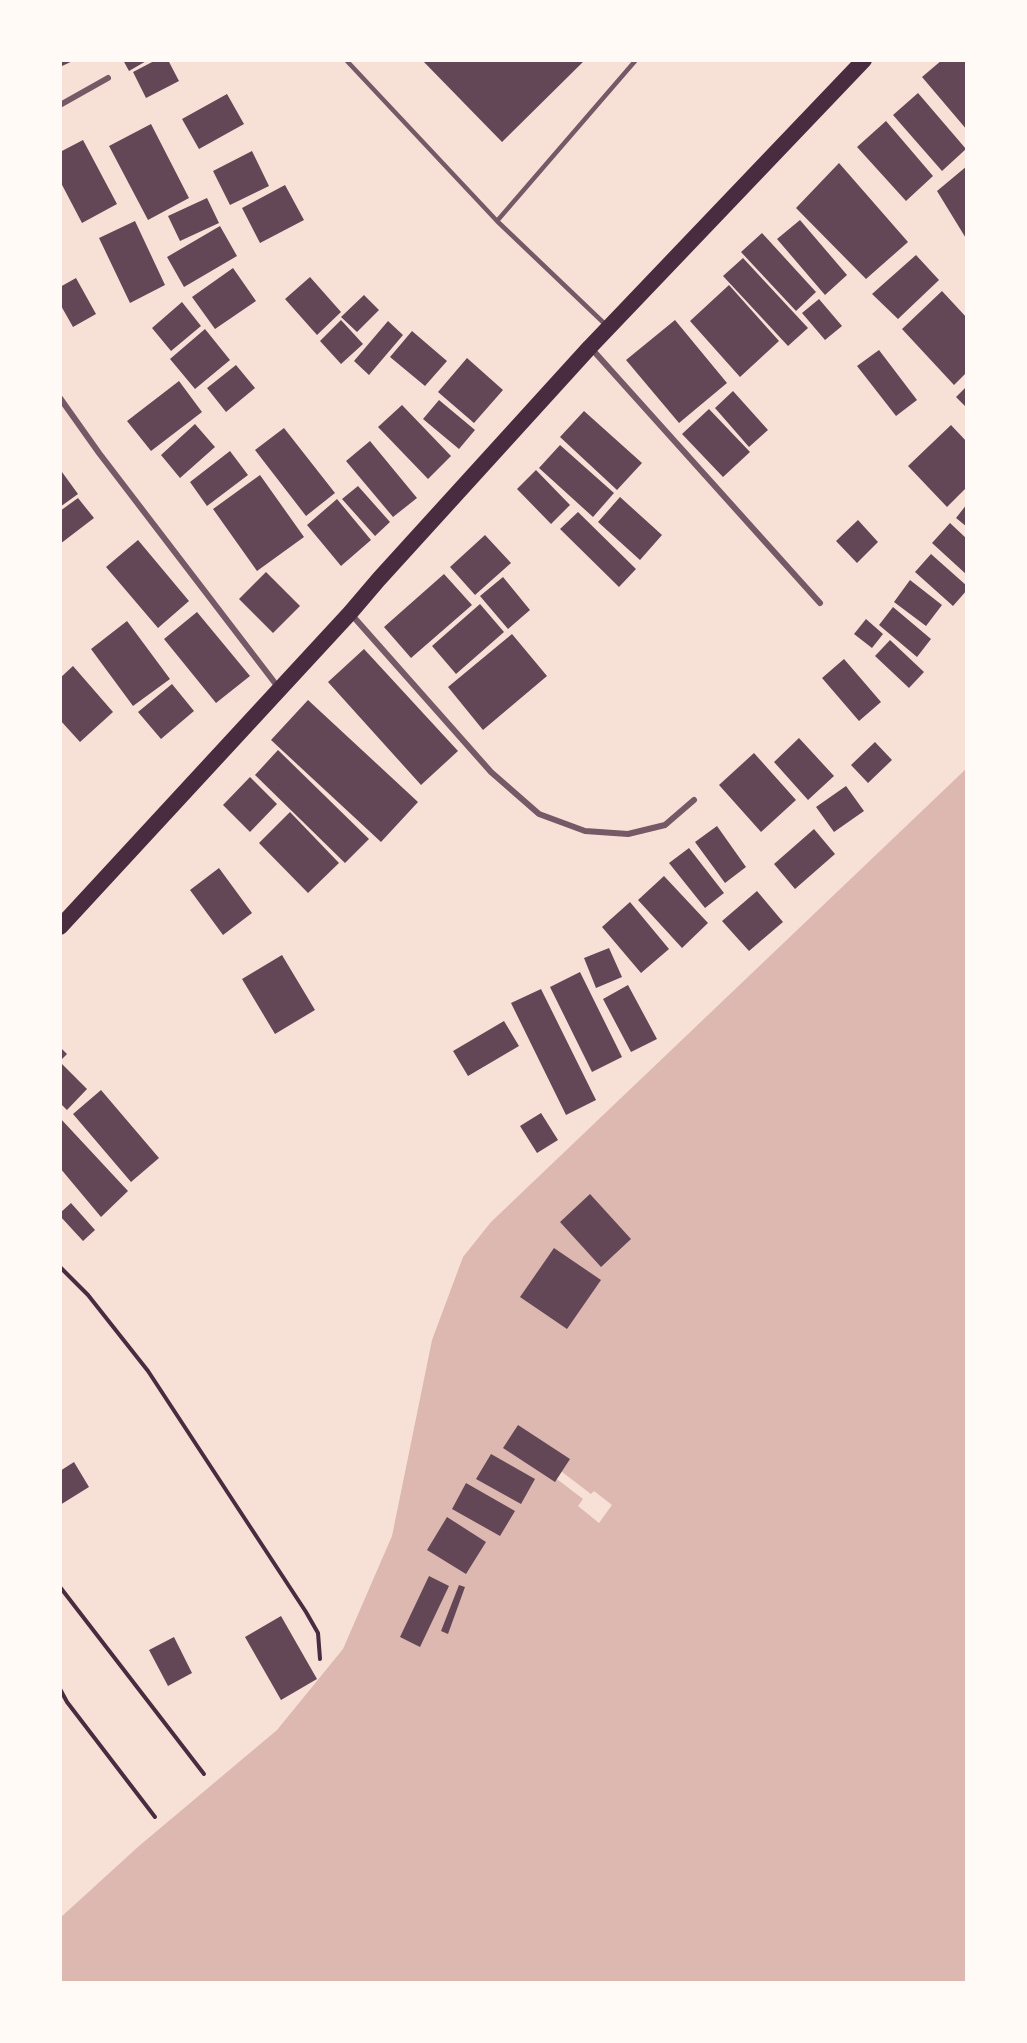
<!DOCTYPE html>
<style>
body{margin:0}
#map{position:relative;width:1027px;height:2043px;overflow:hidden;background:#f7e1d7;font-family:"Archivo Narrow",sans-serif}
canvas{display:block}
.frame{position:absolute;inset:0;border:62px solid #fffaf5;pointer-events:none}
</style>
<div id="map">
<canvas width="1027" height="2043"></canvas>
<div class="frame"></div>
</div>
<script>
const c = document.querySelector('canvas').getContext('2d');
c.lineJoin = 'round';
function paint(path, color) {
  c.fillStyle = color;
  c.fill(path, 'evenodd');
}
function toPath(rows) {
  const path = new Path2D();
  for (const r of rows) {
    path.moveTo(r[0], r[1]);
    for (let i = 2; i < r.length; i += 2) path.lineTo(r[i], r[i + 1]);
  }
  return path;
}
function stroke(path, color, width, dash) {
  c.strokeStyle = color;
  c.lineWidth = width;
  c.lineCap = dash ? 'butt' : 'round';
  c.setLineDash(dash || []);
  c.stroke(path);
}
paint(toPath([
 [967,768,967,1983,60,1983,60,1918,139,1846,277,1730,343,1649,392,1536,432,1340,463,1257,491,1222]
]), '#dcb8b0');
paint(toPath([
 [524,1443,591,1494,594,1491,612,1505,599,1523,578,1506,583,1499,519,1450]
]), '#f7e1d7');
paint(toPath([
 [60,60,75,60,62,66],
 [123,60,148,60,129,71],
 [156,60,168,60,179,81,146,98,133,72],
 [422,60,585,60,502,142],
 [942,60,965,60,967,63,967,130,922,77],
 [918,93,966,149,942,171,893,115],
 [227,94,244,124,199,149,182,119],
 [886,121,933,176,906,201,857,147],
 [151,124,189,198,148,220,109,146],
 [83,140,117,204,82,223,60,181,60,152],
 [252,151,269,186,230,205,213,171],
 [839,163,908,242,866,279,796,208],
 [967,166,967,240,937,191],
 [285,185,304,220,260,243,242,208],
 [207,198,219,223,180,241,168,216],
 [800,220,847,275,825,295,777,239],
 [135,221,165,285,130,303,99,238],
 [220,226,237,256,184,287,167,257],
 [762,233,816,292,796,311,741,252],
 [916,255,939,280,898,319,872,294],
 [743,258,808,328,788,346,723,276],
 [233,268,256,301,215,329,192,297],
 [310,277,341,312,317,335,285,299],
 [76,278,96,314,73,327,60,304,60,287],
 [729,285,779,341,740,377,690,321],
 [942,291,967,318,967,372,954,385,902,329],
 [364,295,379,310,357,332,341,317],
 [819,299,842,326,825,340,802,313],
 [182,302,201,326,171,351,152,328],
 [341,320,363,344,341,364,320,341],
 [675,320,727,383,679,423,626,360],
 [388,321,403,335,369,375,354,361],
 [205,329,230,360,195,389,170,359],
 [412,331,447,361,425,386,390,357],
 [879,350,917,400,896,416,857,366],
 [467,358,503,390,474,423,438,392],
 [236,365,255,388,226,412,207,388],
 [179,381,202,412,151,451,127,421],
 [967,386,967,408,956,397],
 [733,391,768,430,749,447,715,408],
 [439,400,475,430,459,449,423,419],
 [402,405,451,456,428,479,378,427],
 [709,409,750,452,723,477,682,434],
 [584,411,642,463,617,490,560,437],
 [195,424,215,447,180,478,161,455],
 [951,425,967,442,967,487,947,507,908,466],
 [284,428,335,493,306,516,255,450],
 [370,441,417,498,393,517,346,461],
 [560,445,614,493,593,517,539,468],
 [230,451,248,475,207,506,190,482],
 [536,470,570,505,551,524,517,489],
 [62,472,78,494,60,507,60,473],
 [260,475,304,537,257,571,213,509],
 [358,486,390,522,375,536,342,499],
 [620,497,662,535,640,560,598,522],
 [78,498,94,518,60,544,60,511],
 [337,499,371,540,341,566,307,525],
 [967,504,967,527,956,518],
 [578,512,636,569,619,587,560,529],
 [858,520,878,542,857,563,836,541],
 [950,523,967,539,967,575,932,543],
 [485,535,511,563,475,595,450,567],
 [138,540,189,601,158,628,106,567],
 [931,554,967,586,967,590,953,606,915,572],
 [266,572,300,606,273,633,239,599],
 [444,574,472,605,411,658,384,627],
 [503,577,530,610,508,629,480,596],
 [910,580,942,605,926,626,894,602],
 [480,604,504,632,456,674,432,646],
 [893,607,931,639,917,657,879,625],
 [197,612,250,676,216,703,164,639],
 [866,619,883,634,872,648,854,634],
 [127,621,170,679,133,706,91,649],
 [512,634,547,676,483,730,448,687],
 [890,640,924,672,909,688,875,656],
 [364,649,458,751,421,785,328,682],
 [844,659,881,702,859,721,822,678],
 [73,666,113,712,80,742,60,720,60,678],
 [172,684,194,711,161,739,138,712],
 [308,700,418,802,381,842,271,740],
 [799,738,834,776,808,800,774,762],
 [875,742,892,760,868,783,851,765],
 [278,750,369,839,345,863,255,775],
 [754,753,796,800,761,832,719,785],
 [250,777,277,804,250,832,223,805],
 [846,786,864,811,834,832,816,807],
 [290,812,339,863,308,893,259,843],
 [717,826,746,867,725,883,695,842],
 [814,829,835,854,795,889,774,864],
 [689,848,724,893,705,908,669,863],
 [219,868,252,913,223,935,190,890],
 [664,876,708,923,682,948,638,900],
 [757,891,783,922,749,951,722,921],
 [630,902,669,949,641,973,602,927],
 [609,948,622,977,596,988,584,958],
 [282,955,315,1010,275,1034,242,979],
 [580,972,622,1057,592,1072,550,987],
 [628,985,657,1039,631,1052,603,999],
 [541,989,596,1100,566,1115,511,1003],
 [504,1021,519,1046,468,1076,453,1051],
 [60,1047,67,1054,60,1061],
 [60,1062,87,1089,67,1110,60,1103],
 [101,1090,159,1158,131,1182,73,1114],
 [541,1113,558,1140,537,1153,520,1126],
 [60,1118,128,1191,101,1217,60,1168],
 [590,1194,631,1239,601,1267,560,1222],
 [71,1203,95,1230,83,1241,60,1216,60,1213],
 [554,1248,601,1280,567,1329,520,1297],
 [518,1425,570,1459,555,1482,503,1448],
 [491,1454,535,1479,521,1504,476,1479],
 [74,1462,89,1487,60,1505,60,1471],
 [466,1483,515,1511,500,1536,452,1509],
 [447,1517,486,1542,466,1574,427,1550],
 [429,1576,449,1586,420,1647,400,1637],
 [459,1585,465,1587,448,1634,441,1631],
 [281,1616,317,1679,281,1700,245,1637],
 [174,1637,192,1673,168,1686,149,1650]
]), '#644757');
stroke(toPath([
 [60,1267,88,1295,148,1371,306,1612,318,1633,320,1659],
 [60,1587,204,1774],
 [60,1689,67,1702,155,1817]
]), '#4a2c40', 4);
stroke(toPath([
 [346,60,497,221,607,326],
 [497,221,636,60]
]), '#755966', 4.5);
stroke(toPath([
 [60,105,108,78],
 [590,347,820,603],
 [60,398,99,453,278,687],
 [351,614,491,772,539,814,585,831,628,834,665,825,694,800]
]), '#755966', 6);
stroke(toPath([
 [60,927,350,613,379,579,590,347,864,60]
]), '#4a2c40', 16);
</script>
